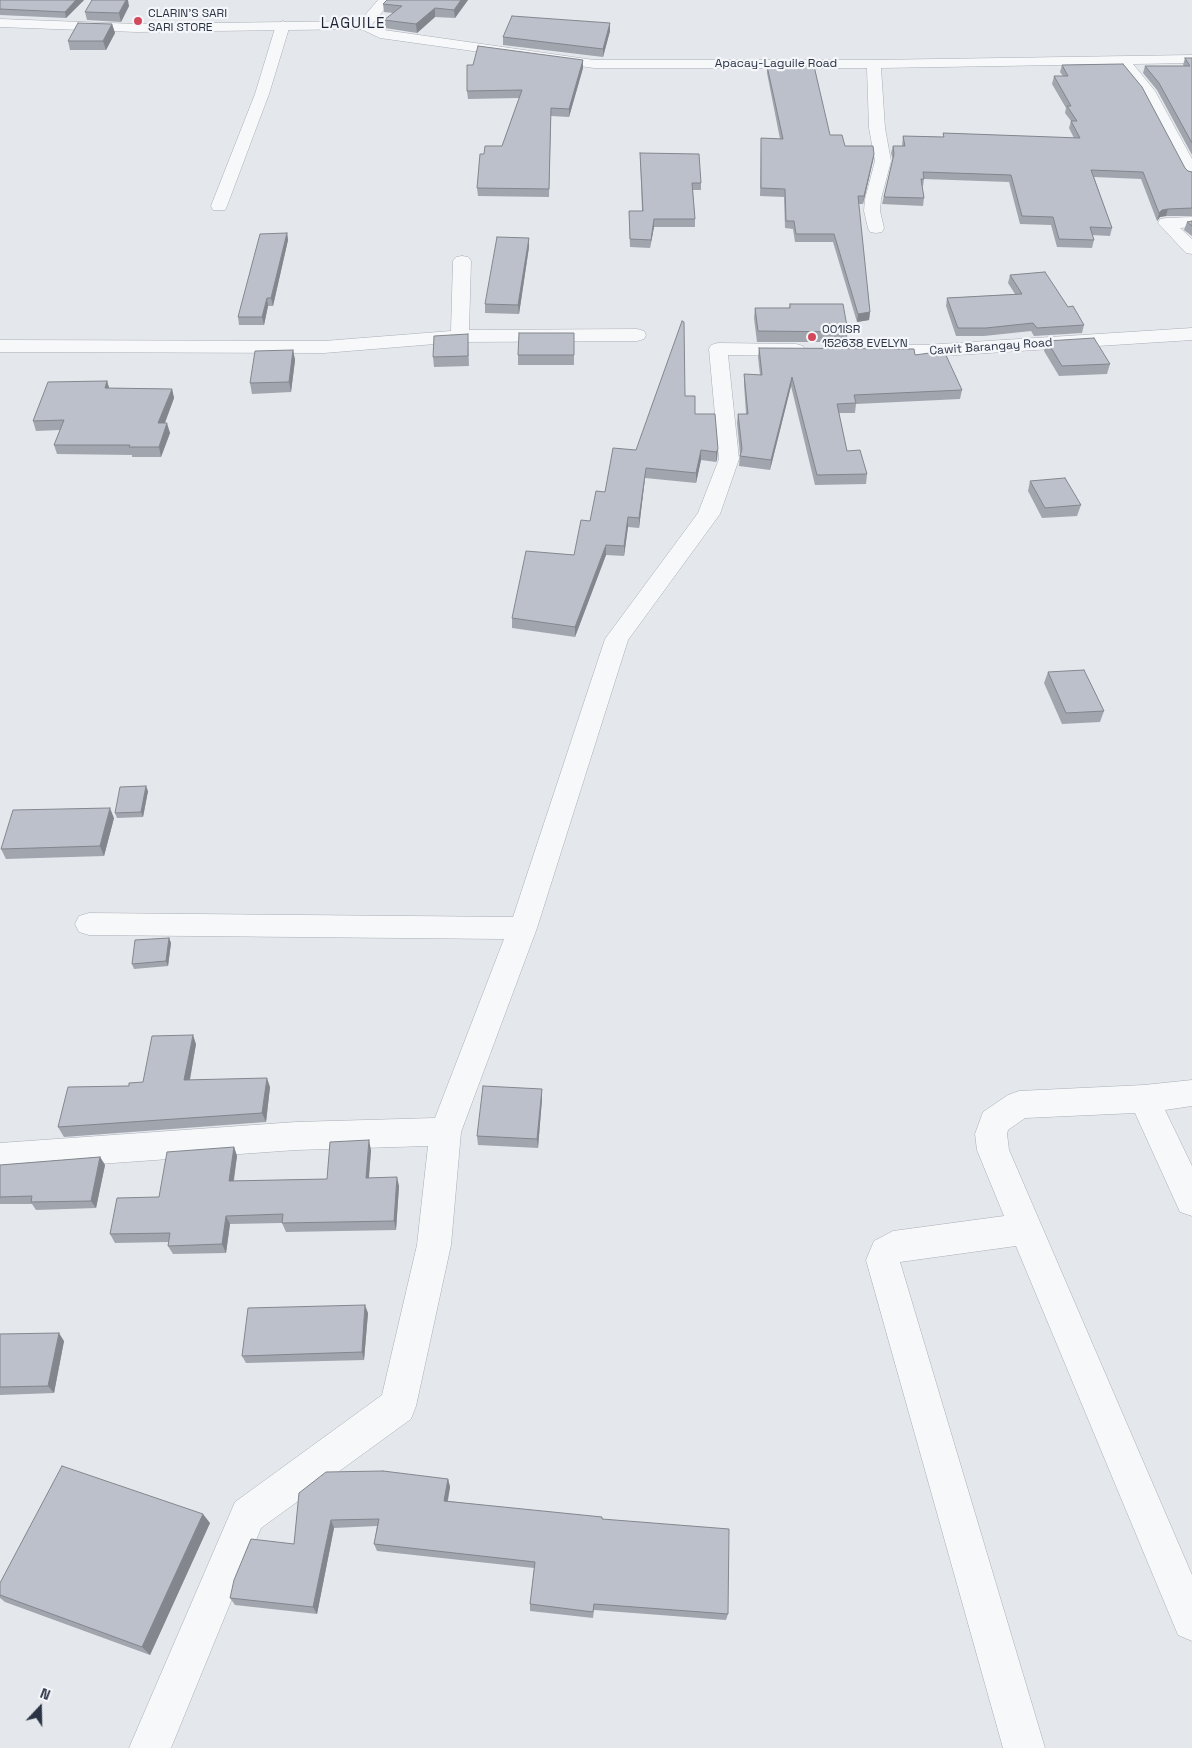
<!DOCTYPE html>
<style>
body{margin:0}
#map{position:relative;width:1192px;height:1748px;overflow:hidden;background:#e4e7ec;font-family:"Space Grotesk",sans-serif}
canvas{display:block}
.north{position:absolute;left:15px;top:1683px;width:50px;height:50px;-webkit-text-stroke:4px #f4f6f9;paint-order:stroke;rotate:21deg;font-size:14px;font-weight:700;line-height:20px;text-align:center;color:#2b3445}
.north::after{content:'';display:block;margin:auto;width:18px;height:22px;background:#2b3445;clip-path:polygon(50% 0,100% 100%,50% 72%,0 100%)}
</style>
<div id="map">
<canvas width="1192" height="1748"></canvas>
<div class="north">N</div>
</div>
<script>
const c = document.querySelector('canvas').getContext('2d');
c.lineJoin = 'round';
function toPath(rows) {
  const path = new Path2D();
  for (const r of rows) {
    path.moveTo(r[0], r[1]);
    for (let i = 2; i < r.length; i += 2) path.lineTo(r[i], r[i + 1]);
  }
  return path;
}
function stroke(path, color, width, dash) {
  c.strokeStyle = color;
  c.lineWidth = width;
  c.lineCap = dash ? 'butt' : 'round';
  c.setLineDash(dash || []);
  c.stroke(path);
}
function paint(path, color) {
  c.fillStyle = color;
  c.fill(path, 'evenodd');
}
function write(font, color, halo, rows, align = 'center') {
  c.font = font + ' "Space Grotesk",sans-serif';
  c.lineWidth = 4.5;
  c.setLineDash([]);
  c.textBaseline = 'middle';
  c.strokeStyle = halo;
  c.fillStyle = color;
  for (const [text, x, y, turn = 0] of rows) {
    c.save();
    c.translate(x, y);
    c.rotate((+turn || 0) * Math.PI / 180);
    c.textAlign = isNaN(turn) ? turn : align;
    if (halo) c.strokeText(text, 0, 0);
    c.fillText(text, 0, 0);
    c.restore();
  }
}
const minor = toPath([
 [283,21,290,25,269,94,227,206,225,210,213,210,211,206,255,94,276,25,283,21],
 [364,21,384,30,594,60,874,60,1192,55,1192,63,1133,64,1155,91,1192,159,1192,179,1186,177,1184,174,1142,93,1118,64,881,68,885,128,891,161,881,199,880,211,884,228,882,232,876,233,870,232,868,228,864,211,865,199,875,161,869,128,867,68,594,68,380,38,359,28,357,25,359,22,364,21],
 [1192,217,1192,227,1180,228,1192,239,1192,254,1186,253,1158,223,1160,219,1166,218,1192,217],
 [462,256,468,257,471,261,469,330,637,329,644,331,646,335,644,339,637,341,460,342,324,353,0,352,0,340,324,341,451,331,453,261,456,257,462,256],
 [1192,328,1192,340,925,357,877,357,870,355,868,351,870,347,877,345,925,345,1192,328],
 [718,343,796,344,803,346,805,350,803,354,796,356,728,355,739,459,720,514,628,640,537,928,461,1132,451,1245,416,1406,411,1419,261,1528,171,1748,129,1748,235,1502,382,1395,417,1245,428,1146,296,1150,0,1171,0,1143,296,1122,435,1118,504,939,89,935,79,932,75,924,79,916,89,913,513,917,605,639,698,513,719,459,709,349,711,345,718,343],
 [1192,1080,1192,1106,1165,1110,1192,1166,1192,1216,1180,1212,1135,1113,1025,1118,1008,1130,1007,1134,1009,1150,1192,1575,1192,1641,1178,1635,1016,1246,900,1262,1045,1748,1003,1748,866,1260,874,1241,893,1231,1004,1216,977,1150,975,1134,983,1112,1008,1095,1019,1091,1144,1085,1192,1080]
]);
const tertiary = toPath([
 [378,0,392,0,369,28,364,29,137,32,0,27,0,19,137,24,360,21,378,0]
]);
stroke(minor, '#a9aeb7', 1);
stroke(tertiary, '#a9aeb7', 1);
paint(minor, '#f7f8fa');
paint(tertiary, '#f7f8fa');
paint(toPath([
 [0,0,84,0,66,18,0,15],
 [387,0,468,0,455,18,435,17,417,33,385,28,384,20,393,13,384,12,383,4],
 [129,6,121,22,87,20,85,12],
 [610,23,610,31,603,57,503,45,503,37],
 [112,24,115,33,106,50,70,50,68,41],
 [1185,58,1192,58,1192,155,1157,90,1143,73,1145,66,1184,66,1183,65],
 [583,60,583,68,569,117,551,116,549,197,478,196,477,188,484,154,502,146,519,98,468,99,467,91],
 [1062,65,1185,168,1188,171,1192,172,1192,216,1166,216,1160,217,1157,221,1141,179,1094,177,1112,228,1110,236,1092,235,1094,240,1092,248,1057,247,1051,225,1020,224,1009,182,924,179,923,186,922,186,924,198,923,206,882,204,893,160,891,153,893,146,902,146,903,136,943,137,943,133,1074,138,1069,128,1071,121,1065,113,1066,108,1052,84,1054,76,1063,76,1060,72],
 [767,66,830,135,845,146,874,154,863,204,858,204,870,312,869,320,857,322,833,242,795,242,793,229,785,228,784,197,760,196,761,138,780,139,767,73],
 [640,153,701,183,701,190,693,190,695,219,695,227,654,227,650,248,630,247,629,211,642,211],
 [1192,221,1192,236,1184,230,1187,222],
 [287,233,288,240,273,306,268,306,264,325,239,325,238,317],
 [529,247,519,314,485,313,485,304],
 [1010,275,1068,307,1084,325,1082,333,1034,336,1031,331,984,336,956,336,946,306,947,298,1015,294,1008,283],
 [790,304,848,332,846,342,757,342,754,318,755,308,789,308],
 [574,333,574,365,518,365,518,355],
 [468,334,469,366,434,367,433,357],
 [1047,341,1110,364,1107,374,1059,376,1044,351],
 [759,348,915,355,962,390,960,399,856,404,855,413,839,413,847,451,867,474,866,484,815,485,791,386,770,470,739,466,740,454,737,423,738,414,746,414,744,384,744,374,760,375,758,357],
 [293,350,295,360,291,392,252,394,250,383],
 [107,381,109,388,172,389,174,398,165,423,170,433,161,457,132,457,132,455,57,454,54,445,60,430,36,431,33,421],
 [685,396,695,414,715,414,717,459,716,462,701,460,696,483,645,478,639,528,628,527,624,556,606,555,575,637,512,628,512,618,574,555,605,492,636,450],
 [1030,481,1081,505,1077,516,1042,518,1028,491],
 [1048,672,1104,711,1100,722,1062,724,1044,683],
 [148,791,143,817,117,818,115,813],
 [114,818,104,856,6,859,1,849],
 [169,938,171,943,168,966,134,969,132,964],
 [196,1044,190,1080,270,1087,266,1122,64,1137,58,1127,129,1086,143,1082],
 [542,1089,542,1099,538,1148,478,1145,477,1136],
 [234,1147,237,1156,234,1181,327,1179,371,1150,369,1178,399,1186,396,1230,286,1232,282,1223,230,1224,226,1253,173,1254,168,1246,169,1242,115,1243,110,1234,159,1197],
 [100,1157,105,1165,96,1208,36,1210,32,1204,0,1204,0,1165],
 [368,1313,364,1360,246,1363,242,1356],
 [0,1334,64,1341,54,1393,0,1395],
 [448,1479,450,1487,448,1501,602,1519,728,1614,726,1620,594,1610,593,1618,530,1611,530,1604,534,1568,377,1551,374,1544,377,1526,334,1528,317,1614,235,1605,230,1598,294,1544,299,1493],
 [210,1523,150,1655,5,1602,0,1598,0,1583]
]), '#a1a5ae');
paint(toPath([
 [76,0,84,0,66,18,65,12],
 [126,0,128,0,129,6,121,22,119,13],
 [461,0,468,0,455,18,454,10],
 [435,8,435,17,417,33,416,24],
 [610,23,610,31,603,57,603,49],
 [112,24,115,33,106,50,103,41],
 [583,60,583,68,569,117,569,109],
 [874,154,873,161,863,204,864,196],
 [1168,209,1166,216,1160,217,1157,221,1159,213,1162,210],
 [654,219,654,227,650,248,651,240],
 [287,233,288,240,273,306,271,298],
 [529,238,529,247,519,314,518,305],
 [267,298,268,306,264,325,262,317],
 [870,312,869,320,857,322,858,314],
 [293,350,295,360,291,392,289,382],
 [792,377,791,386,770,470,771,460],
 [107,381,110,391,105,388],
 [172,389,174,398,161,433,158,423],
 [167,423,170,433,161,457,159,447],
 [718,449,717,459,716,462,716,452],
 [701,450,701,460,696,483,696,473],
 [646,468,645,478,639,528,639,518],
 [628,517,628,527,624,556,624,546],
 [606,545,606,555,575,637,575,627],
 [146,786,148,791,143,817,141,812],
 [110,808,114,818,104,856,100,846],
 [169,938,171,943,168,966,166,961],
 [193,1035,196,1044,188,1089,184,1080],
 [267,1078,270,1087,266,1122,262,1113],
 [542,1089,542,1099,538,1148,537,1139],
 [369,1140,371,1150,368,1187,366,1178],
 [234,1147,237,1156,232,1190,229,1181],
 [100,1157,105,1165,96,1208,91,1201],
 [397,1177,399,1186,396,1230,394,1221],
 [226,1216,230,1224,226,1253,222,1244],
 [365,1305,368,1313,364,1360,362,1352],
 [59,1333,64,1341,54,1393,48,1386],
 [448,1479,450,1487,446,1508,444,1501],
 [203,1514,210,1523,150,1655,142,1647],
 [331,1520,334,1528,317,1614,313,1607]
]), '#83868d');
const building = toPath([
 [0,0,76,0,65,12,0,9,0,0],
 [92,0,126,0,119,13,85,12,92,0],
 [387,0,461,0,454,10,435,8,416,24,384,20,402,6,383,4,387,0],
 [512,16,610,23,603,49,503,37,512,16],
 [78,23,112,24,103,41,68,41,78,23],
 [478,46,583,60,569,109,551,108,549,189,477,188,480,154,484,154,485,146,502,146,522,90,467,91,467,65,473,65,478,46],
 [1185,58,1192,58,1192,143,1159,83,1145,66,1190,66,1185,58],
 [1123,64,1142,87,1185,168,1188,171,1192,172,1192,208,1168,209,1162,210,1159,213,1143,172,1091,170,1112,228,1090,227,1094,240,1059,239,1053,217,1022,216,1011,175,923,172,924,179,921,179,924,198,884,197,894,154,893,146,905,146,903,136,944,137,943,133,1080,138,1071,121,1077,121,1067,106,1071,106,1054,76,1068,76,1062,65,1123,64],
 [767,66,814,66,830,135,842,135,845,146,873,146,874,154,864,196,858,196,870,312,858,314,834,234,796,234,794,221,786,221,785,189,761,188,761,138,783,139,767,66],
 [640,153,699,154,701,183,692,183,695,219,654,219,651,240,630,239,629,211,643,211,640,153],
 [1192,221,1192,226,1187,222,1192,221],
 [287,233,271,298,267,298,262,317,238,317,260,234,287,233],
 [497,237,529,238,518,305,485,304,497,237],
 [1045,272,1068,307,1073,306,1084,325,1037,328,1033,323,986,328,958,328,947,298,1022,294,1010,275,1045,272],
 [790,304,843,304,848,332,758,331,755,308,790,308,790,304],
 [682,321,684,322,685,396,695,396,695,414,715,414,718,449,716,452,701,450,696,473,646,468,639,518,628,517,624,546,606,545,575,627,512,618,526,551,574,555,581,520,590,521,596,491,605,492,613,448,636,450,682,321],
 [519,333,574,333,574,355,518,355,519,333],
 [468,334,468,356,433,357,434,336,468,334],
 [1094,338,1110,364,1062,366,1047,341,1094,338],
 [759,348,914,349,915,355,944,351,962,390,854,395,856,403,837,404,847,451,860,450,867,474,817,475,792,377,771,460,740,456,742,449,738,414,748,414,744,374,762,375,759,348],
 [293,350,289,382,250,383,255,351,293,350],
 [107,381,105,388,172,389,158,423,167,423,159,447,129,447,130,445,54,445,64,420,33,421,48,382,107,381],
 [1065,478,1081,505,1045,508,1030,481,1065,478],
 [1084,670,1104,711,1066,713,1048,672,1084,670],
 [146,786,141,812,115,813,120,787,146,786],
 [110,808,100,846,1,849,13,810,110,808],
 [169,938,166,961,132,964,135,940,169,938],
 [193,1035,184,1080,267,1078,262,1113,58,1127,68,1087,129,1086,129,1083,143,1082,152,1036,193,1035],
 [483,1086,542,1089,537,1139,477,1136,483,1086],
 [369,1140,366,1178,397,1177,394,1221,282,1223,283,1214,226,1216,222,1244,168,1246,170,1233,110,1234,117,1198,159,1197,167,1152,234,1147,229,1181,327,1179,330,1142,369,1140],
 [100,1157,91,1201,31,1202,32,1196,0,1197,0,1165,100,1157],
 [365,1305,362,1352,242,1356,248,1308,365,1305],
 [59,1333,48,1386,0,1387,0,1334,59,1333],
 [62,1466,203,1514,142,1647,0,1595,0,1583,62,1466],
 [383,1471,448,1479,444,1501,602,1517,602,1519,729,1529,728,1614,594,1604,593,1612,530,1604,535,1562,374,1544,379,1519,331,1520,313,1607,230,1598,234,1580,251,1539,294,1544,299,1493,326,1472,383,1471]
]);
paint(building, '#bbc0ca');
stroke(building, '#83868d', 1);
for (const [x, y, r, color] of [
 [138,21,5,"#d1495b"],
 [812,337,5,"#d1495b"]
]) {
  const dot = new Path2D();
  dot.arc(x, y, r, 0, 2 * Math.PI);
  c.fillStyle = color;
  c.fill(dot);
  stroke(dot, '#f4f6f9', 2);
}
write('12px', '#2b3445', '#f4f6f9', [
 ["CLARIN'S SARI",148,14],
 ["SARI STORE",148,28],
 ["001ISR",822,330],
 ["152638 EVELYN",822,344]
], 'left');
write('12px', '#2b3445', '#f4f6f9', [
 ["Apacay-Laguile Road",776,64],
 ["Cawit Barangay Road",991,347,-4]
]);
c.letterSpacing = '1px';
write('15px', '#1d2536', '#f4f6f9', [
 ["LAGUILE",353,24]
]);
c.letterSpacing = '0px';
</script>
